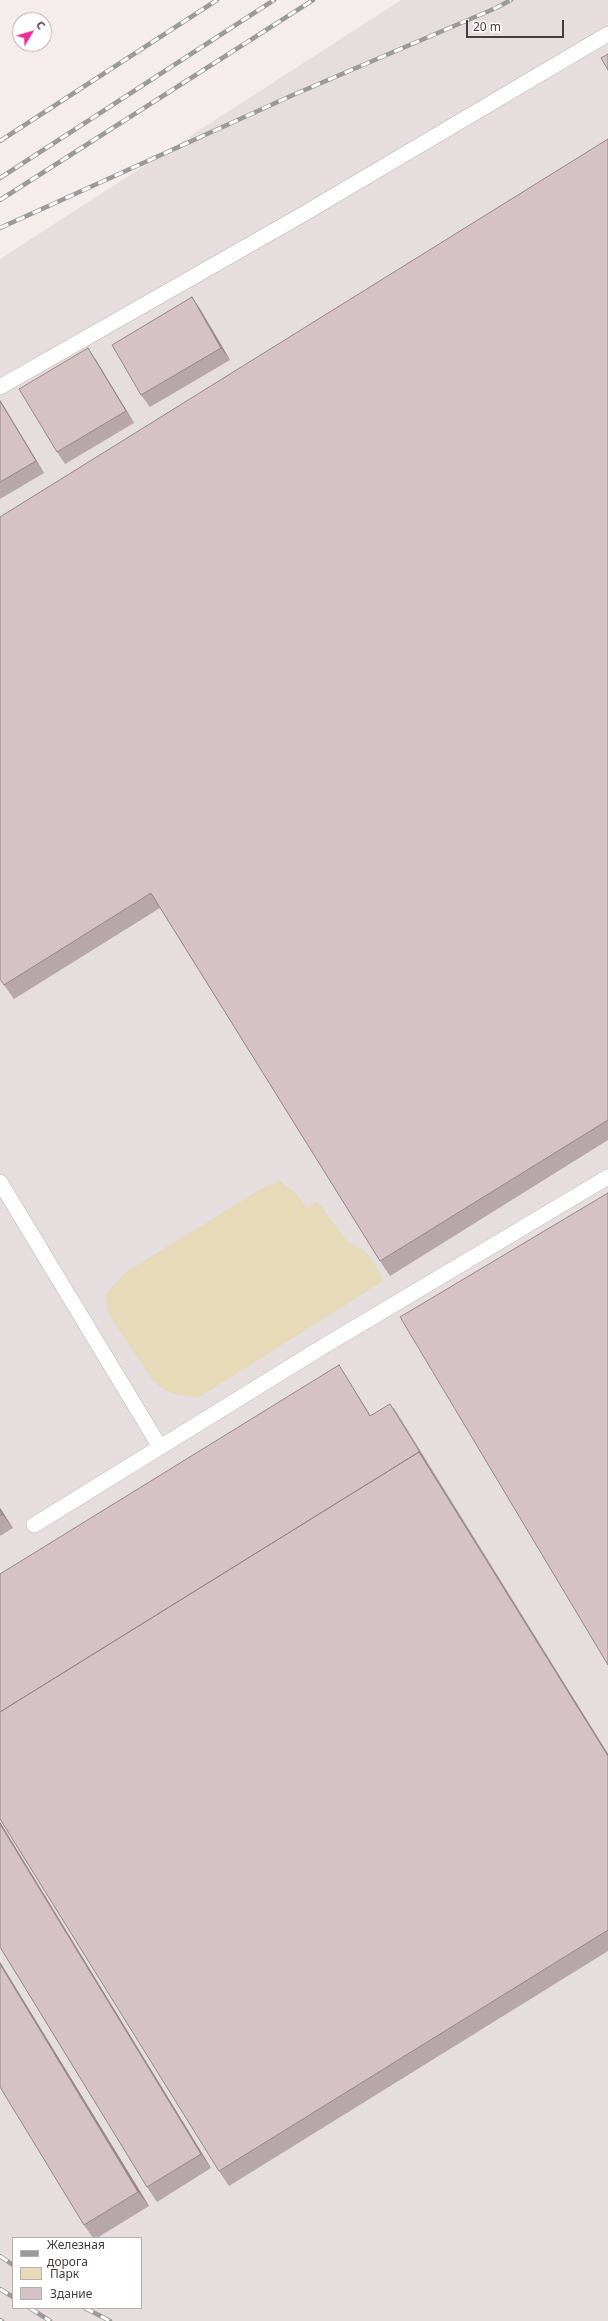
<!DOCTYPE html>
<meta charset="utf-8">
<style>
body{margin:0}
#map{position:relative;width:608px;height:2321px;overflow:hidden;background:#f5ecec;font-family:"Noto Sans",sans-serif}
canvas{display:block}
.legend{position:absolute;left:12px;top:2237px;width:130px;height:72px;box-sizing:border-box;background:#fff;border:1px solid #b6b0b1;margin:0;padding:5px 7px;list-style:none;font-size:12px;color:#493a3b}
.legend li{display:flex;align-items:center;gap:8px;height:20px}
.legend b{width:20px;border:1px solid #b6b0b1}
.north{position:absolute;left:12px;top:12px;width:40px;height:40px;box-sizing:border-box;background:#fff;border:1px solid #b6b0b1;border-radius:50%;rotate:52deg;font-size:11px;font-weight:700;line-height:16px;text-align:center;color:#493a3b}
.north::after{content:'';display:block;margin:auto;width:14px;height:18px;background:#eb2d97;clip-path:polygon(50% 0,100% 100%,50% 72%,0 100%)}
.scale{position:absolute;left:466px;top:20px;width:98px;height:18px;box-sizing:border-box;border:2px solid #493a3b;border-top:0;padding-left:5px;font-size:12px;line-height:14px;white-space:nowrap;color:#493a3b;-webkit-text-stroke:3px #fff;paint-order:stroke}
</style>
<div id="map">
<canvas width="608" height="2321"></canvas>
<ul class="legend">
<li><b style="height:5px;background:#9a9a9a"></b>Железная дорога</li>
<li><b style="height:11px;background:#e6dab8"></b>Парк</li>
<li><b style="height:11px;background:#d6c2c4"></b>Здание</li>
</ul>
<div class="north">С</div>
<div class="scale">20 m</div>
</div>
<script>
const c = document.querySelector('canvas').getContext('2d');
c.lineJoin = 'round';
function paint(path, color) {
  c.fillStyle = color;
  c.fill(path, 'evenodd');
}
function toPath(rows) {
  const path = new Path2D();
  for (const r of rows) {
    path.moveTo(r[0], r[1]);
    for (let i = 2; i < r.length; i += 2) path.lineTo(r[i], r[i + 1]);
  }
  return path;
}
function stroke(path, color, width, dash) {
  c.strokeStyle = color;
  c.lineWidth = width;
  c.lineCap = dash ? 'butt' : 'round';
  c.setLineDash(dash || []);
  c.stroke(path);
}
paint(toPath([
 [401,0,608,0,608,2321,0,2321,0,259],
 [13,2238,141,2238,141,2308,13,2308]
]), '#e5ddde');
paint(toPath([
 [280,1181,295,1193,307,1208,317,1201,348,1243,361,1248,372,1259,383,1281,198,1398,178,1395,164,1390,152,1379,109,1315,105,1295,126,1272,261,1189]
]), '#e6dab8');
const service = toPath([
 [0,387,300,216,608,34],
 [0,1182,160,1447],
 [34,1525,324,1346,608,1177]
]);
stroke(service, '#c3b2b3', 16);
stroke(service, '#fff', 15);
const rail = toPath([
 [0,141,217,0],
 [0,178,274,0],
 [0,200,313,0],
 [0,228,293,95,496,8,511,0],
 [0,2256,13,2265],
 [0,2289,13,2297],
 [30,2308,50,2321],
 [85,2308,110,2321],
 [0,2320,2,2321]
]);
stroke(rail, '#9a9a9a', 4.5);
stroke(rail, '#fff', 3, [9]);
paint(toPath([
 [608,139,608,1140,390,1276,380,1261,160,908,14,999,4,985],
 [192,297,200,309,230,360,150,407,141,395],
 [96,360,134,423,65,464,57,452],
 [0,400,5,408,44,473,0,499],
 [339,1365,371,1416,394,1408,608,1754,608,1951,229,2186,219,2171],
 [0,1508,13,1528,0,1536],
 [0,1822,211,2168,157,2202,147,2187,0,1947],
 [0,1962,149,2206,97,2238,93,2238,84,2225]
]), '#b8a7a9');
paint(toPath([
 [192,297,200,309,230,360,221,348],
 [88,348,96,360,134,423,126,411],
 [0,400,5,408,44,473,36,461],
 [390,1404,608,1754,608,1756,419,1452],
 [0,1508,13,1528,2,1514,0,1510],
 [0,1822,211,2168,201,2154,0,1824],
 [0,1962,149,2206,138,2192,0,1964]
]), '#968889');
const building = toPath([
 [608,54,608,70,601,58,608,54],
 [608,139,608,1120,380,1261,151,893,4,985,0,979,0,517,608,139],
 [192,297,221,348,141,395,112,345,192,297],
 [88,348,126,411,57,452,19,389,88,348],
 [0,401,36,461,0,482,0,401],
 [608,1193,608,1665,400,1317,608,1193],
 [339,1365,370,1416,390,1404,426,1462,419,1452,0,1712,0,1574,339,1365],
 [419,1452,608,1756,608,1930,219,2171,0,1819,0,1712,419,1452],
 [0,1510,2,1514,0,1516,0,1510],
 [0,1824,201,2154,147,2187,0,1947,0,1824],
 [0,1964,138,2192,84,2225,0,2087,0,1964]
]);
paint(building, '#d6c2c4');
stroke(building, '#968889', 1);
</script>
